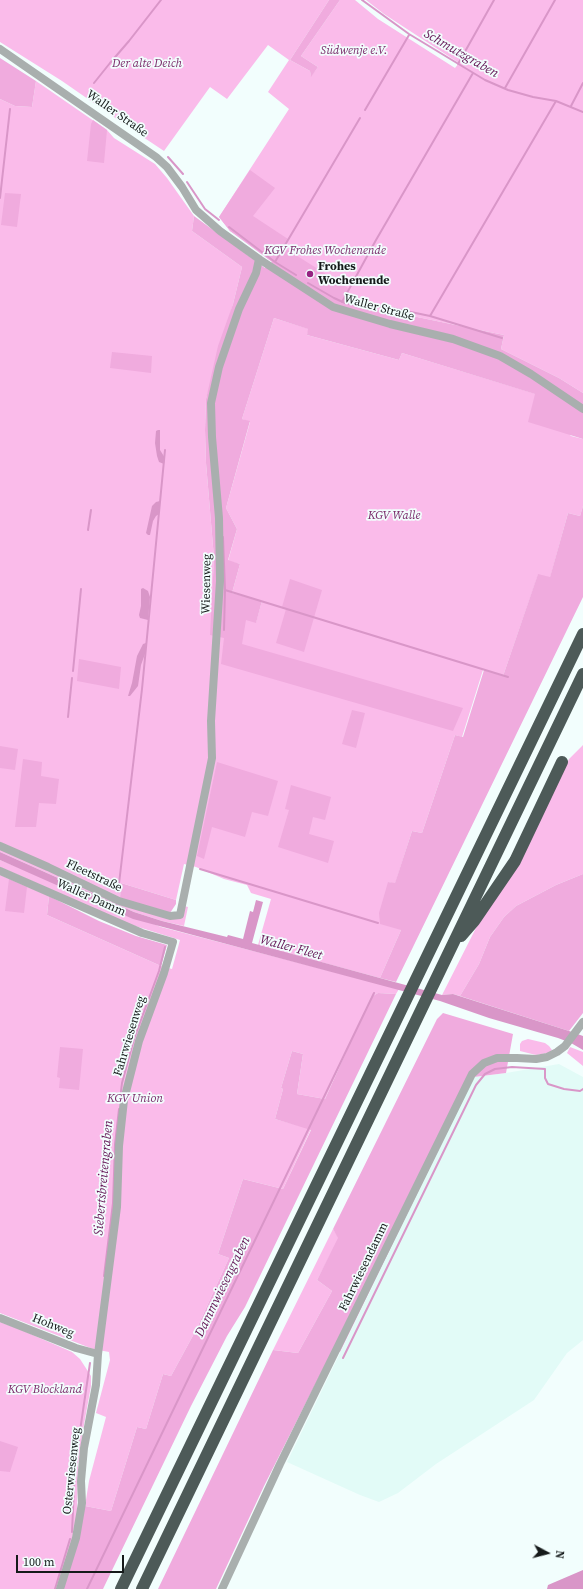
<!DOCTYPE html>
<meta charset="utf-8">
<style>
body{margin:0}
#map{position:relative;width:583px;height:1589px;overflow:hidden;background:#f2fefd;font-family:"Source Serif 4",serif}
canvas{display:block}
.north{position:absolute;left:527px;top:1533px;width:40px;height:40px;-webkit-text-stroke:3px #f2fefd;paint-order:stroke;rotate:97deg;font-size:11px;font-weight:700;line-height:16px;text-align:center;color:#151a1a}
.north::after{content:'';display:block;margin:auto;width:14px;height:18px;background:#151a1a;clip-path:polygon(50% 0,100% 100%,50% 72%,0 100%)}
.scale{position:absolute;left:16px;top:1555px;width:108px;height:18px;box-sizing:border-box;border:2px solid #151a1a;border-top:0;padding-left:5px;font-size:12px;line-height:14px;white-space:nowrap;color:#151a1a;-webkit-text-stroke:3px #f2fefd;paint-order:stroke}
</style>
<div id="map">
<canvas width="583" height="1589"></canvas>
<div class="north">N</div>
<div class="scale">100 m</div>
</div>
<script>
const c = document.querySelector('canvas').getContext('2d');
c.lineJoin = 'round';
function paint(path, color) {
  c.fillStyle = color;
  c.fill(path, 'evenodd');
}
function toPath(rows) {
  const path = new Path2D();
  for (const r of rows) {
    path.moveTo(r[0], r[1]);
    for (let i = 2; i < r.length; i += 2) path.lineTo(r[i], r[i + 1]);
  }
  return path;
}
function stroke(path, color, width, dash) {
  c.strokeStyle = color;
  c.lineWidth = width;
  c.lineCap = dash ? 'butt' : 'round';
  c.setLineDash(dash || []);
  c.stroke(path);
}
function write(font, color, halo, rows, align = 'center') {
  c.font = font + ' "Source Serif 4",serif';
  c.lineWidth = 3.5;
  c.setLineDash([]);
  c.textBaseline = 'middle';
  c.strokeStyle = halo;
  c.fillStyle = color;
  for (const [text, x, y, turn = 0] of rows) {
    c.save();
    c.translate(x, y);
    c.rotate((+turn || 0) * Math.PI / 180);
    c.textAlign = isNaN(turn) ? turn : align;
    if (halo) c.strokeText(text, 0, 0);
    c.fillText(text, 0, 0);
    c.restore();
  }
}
paint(toPath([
 [559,1064,583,1077,583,1340,567,1353,534,1400,436,1464,398,1493,379,1502,360,1495,287,1462,474,1077,506,1073]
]), '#e2fbf7');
paint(toPath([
 [0,0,329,0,290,60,310,71,311,76,318,67,301,56,340,0,355,0,378,19,455,68,459,63,384,14,366,0,583,0,583,393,559,378,501,349,504,335,393,312,380,310,345,301,230,231,219,217,289,109,268,92,289,60,268,45,227,99,210,87,164,151,137,133,62,81,0,42],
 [36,81,107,130,114,138,155,164,167,178,194,216,192,231,242,267,233,304,206,399,205,430,206,463,214,558,211,635,246,619,256,622,262,601,232,593,240,564,228,561,237,529,226,508,250,422,242,419,274,318,309,329,307,335,399,360,402,353,536,394,571,436,583,439,583,506,580,516,568,513,550,578,538,575,503,676,483,670,462,737,455,735,422,833,412,831,395,884,388,882,401,930,380,978,258,945,271,899,251,893,247,885,224,879,196,867,184,864,176,900,121,883,120,898,0,842,0,99,15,106,32,107],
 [583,745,583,874,556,885,516,906,504,917,490,937,479,964,460,996,453,994,442,995,477,926,530,841,569,759],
 [0,849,168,919,184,906,188,907,184,926,162,921,134,912,0,852],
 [0,860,161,927,399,989,396,994,378,993,371,997,325,1099,297,1094,303,1054,292,1051,281,1088,283,1089,275,1119,311,1129,283,1189,243,1179,218,1254,229,1258,196,1330,171,1376,163,1374,146,1429,137,1427,111,1511,85,1506,89,1481,106,1417,96,1413,110,1360,109,1352,93,1349,0,1313,0,875,49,896,47,915,161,966,172,969,180,940,132,925,0,867],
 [528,1039,545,1043,549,1046,552,1050,548,1053,536,1055,520,1051,520,1044,522,1041],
 [570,1047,583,1052,583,1066,567,1053],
 [333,1229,339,1238,317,1280,332,1291,298,1353,273,1350],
 [0,1322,19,1329,72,1352,80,1359,91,1376,91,1386,83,1430,78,1465,77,1514,71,1544,56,1589,0,1589]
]), '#fabbea');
paint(toPath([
 [329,0,340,0,301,56,318,67,311,77,310,71,290,60],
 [0,58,36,81,32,107,15,106,0,99],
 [93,120,107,130,104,163,87,161,91,124],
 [250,170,275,188,253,216,288,239,283,247,348,288,345,300,380,310,393,312,504,335,501,349,559,378,583,393,583,439,528,422,535,394,402,353,399,360,307,335,308,329,274,318,242,419,250,421,226,508,237,529,228,560,240,564,232,593,262,601,256,623,246,620,242,644,463,708,453,731,221,664,224,638,210,635,214,558,206,463,205,430,206,399,218,346,233,304,242,267,192,231,194,216,265,268,272,262,230,231,219,217],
 [5,193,21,194,17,227,1,225],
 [112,352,152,356,151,373,110,368],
 [583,506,583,597,396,982,380,978,401,930,380,924,379,913,388,882,395,883,412,831,422,833,455,735,463,737,484,670,503,676,538,574,550,577,568,513,580,516],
 [290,579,322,590,304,652,276,643,286,609,282,607],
 [79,659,121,667,119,689,77,681],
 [352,710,365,713,356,748,342,744],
 [0,746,18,749,15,770,0,768],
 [23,759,42,762,41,776,59,779,56,804,39,803,36,827,15,827],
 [217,762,278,781,268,816,252,812,245,837,212,827,204,859,197,856],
 [291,785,331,797,325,820,313,817,309,834,334,841,328,863,278,847,289,810,285,809],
 [583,874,583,1013,569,1031,460,996,479,964,490,937,504,917,516,906,556,885],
 [9,879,27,887,24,913,5,911],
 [121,883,176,900,176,904,170,913,120,898],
 [49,896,99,921,136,936,167,945,161,966,47,915],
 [378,993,396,994,245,1307,227,1336,191,1406,103,1589,63,1589,85,1506,111,1511,137,1427,146,1429,163,1374,171,1376,196,1330,229,1258,218,1254,243,1179,283,1189,311,1130,275,1119,283,1089,281,1088,292,1051,303,1054,297,1094,325,1099,371,997],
 [443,1013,513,1034,506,1073,474,1077,340,1352,333,1349,264,1486,216,1589,158,1589,273,1350,298,1353,332,1291,317,1280,338,1238,333,1229,437,1019],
 [60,1047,83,1049,79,1090,59,1088,60,1078,57,1077],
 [0,1441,18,1447,10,1472,0,1471]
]), '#f0abde');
paint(toPath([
 [158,430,160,430,160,450,165,458,164,464,159,462,157,456,155,443,156,431],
 [160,501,159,514,156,516,153,521,150,535,148,535,146,533,152,506,156,502],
 [143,588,148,591,150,597,148,620,140,618,139,615,141,606,141,589],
 [146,643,145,654,141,665,138,686,130,696,128,696,132,683,137,656,143,644],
 [0,852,134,912,162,921,227,937,228,935,243,939,250,911,253,912,256,900,263,902,252,943,442,995,453,994,569,1031,583,1036,583,1050,571,1043,558,1038,489,1018,440,1001,133,919,0,860],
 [583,1570,583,1589,547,1589,548,1585]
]), '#d996c8');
stroke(toPath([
 [362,0,409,34,485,80,508,90,533,97,556,101,583,112],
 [458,64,494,0],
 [94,83,110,63,129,41,161,0],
 [505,88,555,0],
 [571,106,583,83],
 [365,110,409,35],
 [168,157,183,174],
 [187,182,205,209,219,220],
 [0,198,10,109],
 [229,227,275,262,296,275],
 [275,262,360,118],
 [308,283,334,298,345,303],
 [342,302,376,240,473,73],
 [349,304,387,307,430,316,502,338],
 [430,316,556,101],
 [88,530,91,510],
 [223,537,225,590,224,630],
 [225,590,508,677],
 [73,671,81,589],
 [68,717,72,678],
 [200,869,378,923],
 [118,892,142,689,165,450],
 [120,1099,122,1083,134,1039,159,971,165,947],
 [104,1276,113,1203,115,1144,119,1109],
 [343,1358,476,1085,485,1074,495,1069,512,1067,545,1069,545,1078,548,1084,564,1089,580,1091,583,1089],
 [72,1532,75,1465,90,1363],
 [55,1589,70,1539],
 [87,1589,374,993]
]), '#d996c8', 2);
stroke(toPath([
 [0,49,156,157,167,167,182,187,196,210,220,231,259,259,333,307,390,324,453,339,500,356,531,374,583,409],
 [0,846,48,867,119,901,170,916,180,915,212,758,211,721,220,581,219,518,212,437,211,403,219,367,239,309,256,273,259,259],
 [0,871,142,933,173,942,164,973,139,1041,124,1100,119,1146,117,1207,98,1354,96,1385,84,1448,81,1481,82,1503,76,1538,60,1589],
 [0,1318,76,1348,98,1354],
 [222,1589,280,1464,472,1074,484,1063,497,1058,517,1058,536,1059,547,1057,557,1052,565,1046,583,1022]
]), '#a9afae', 8);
stroke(toPath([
 [461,936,474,921,515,861,562,762],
 [121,1589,583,634],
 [142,1589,583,674]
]), '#4d5a58', 12);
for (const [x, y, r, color] of [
 [310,274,4,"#952281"]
]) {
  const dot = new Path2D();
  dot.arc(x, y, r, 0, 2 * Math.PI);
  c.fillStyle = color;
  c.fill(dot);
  stroke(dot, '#f2fefd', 1.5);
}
write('italic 12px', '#7b2d6c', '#f2fefd', [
 ["Südwenje e.V.",354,51],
 ["Der alte Deich",147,64],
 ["KGV Frohes Wochenende",325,251],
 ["KGV Walle",394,516],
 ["KGV Union",135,1099],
 ["KGV Blockland",45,1390]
]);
write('12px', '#151a1a', '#f2fefd', [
 ["Waller Straße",117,114,35],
 ["Waller Straße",379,308,15],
 ["Wiesenweg",207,584,-89],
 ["Fleetstraße",94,876,25],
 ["Waller Damm",91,898,24],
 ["Fahrwiesenweg",130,1036,-73],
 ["Fahrwiesendamm",364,1267,-64],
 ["Hohweg",53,1326,22],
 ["Osterwiesenweg",72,1471,-84]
]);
write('bold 12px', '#151a1a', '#f2fefd', [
 ["Frohes",318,267],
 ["Wochenende",318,281]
], 'left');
write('italic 13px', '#641556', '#f2fefd', [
 ["Schmutzgraben",461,54,30],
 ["Waller Fleet",291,948,15],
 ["Siebertsbreitengraben",104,1178,-85],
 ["Dammwiesengraben",223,1287,-64]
]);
</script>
